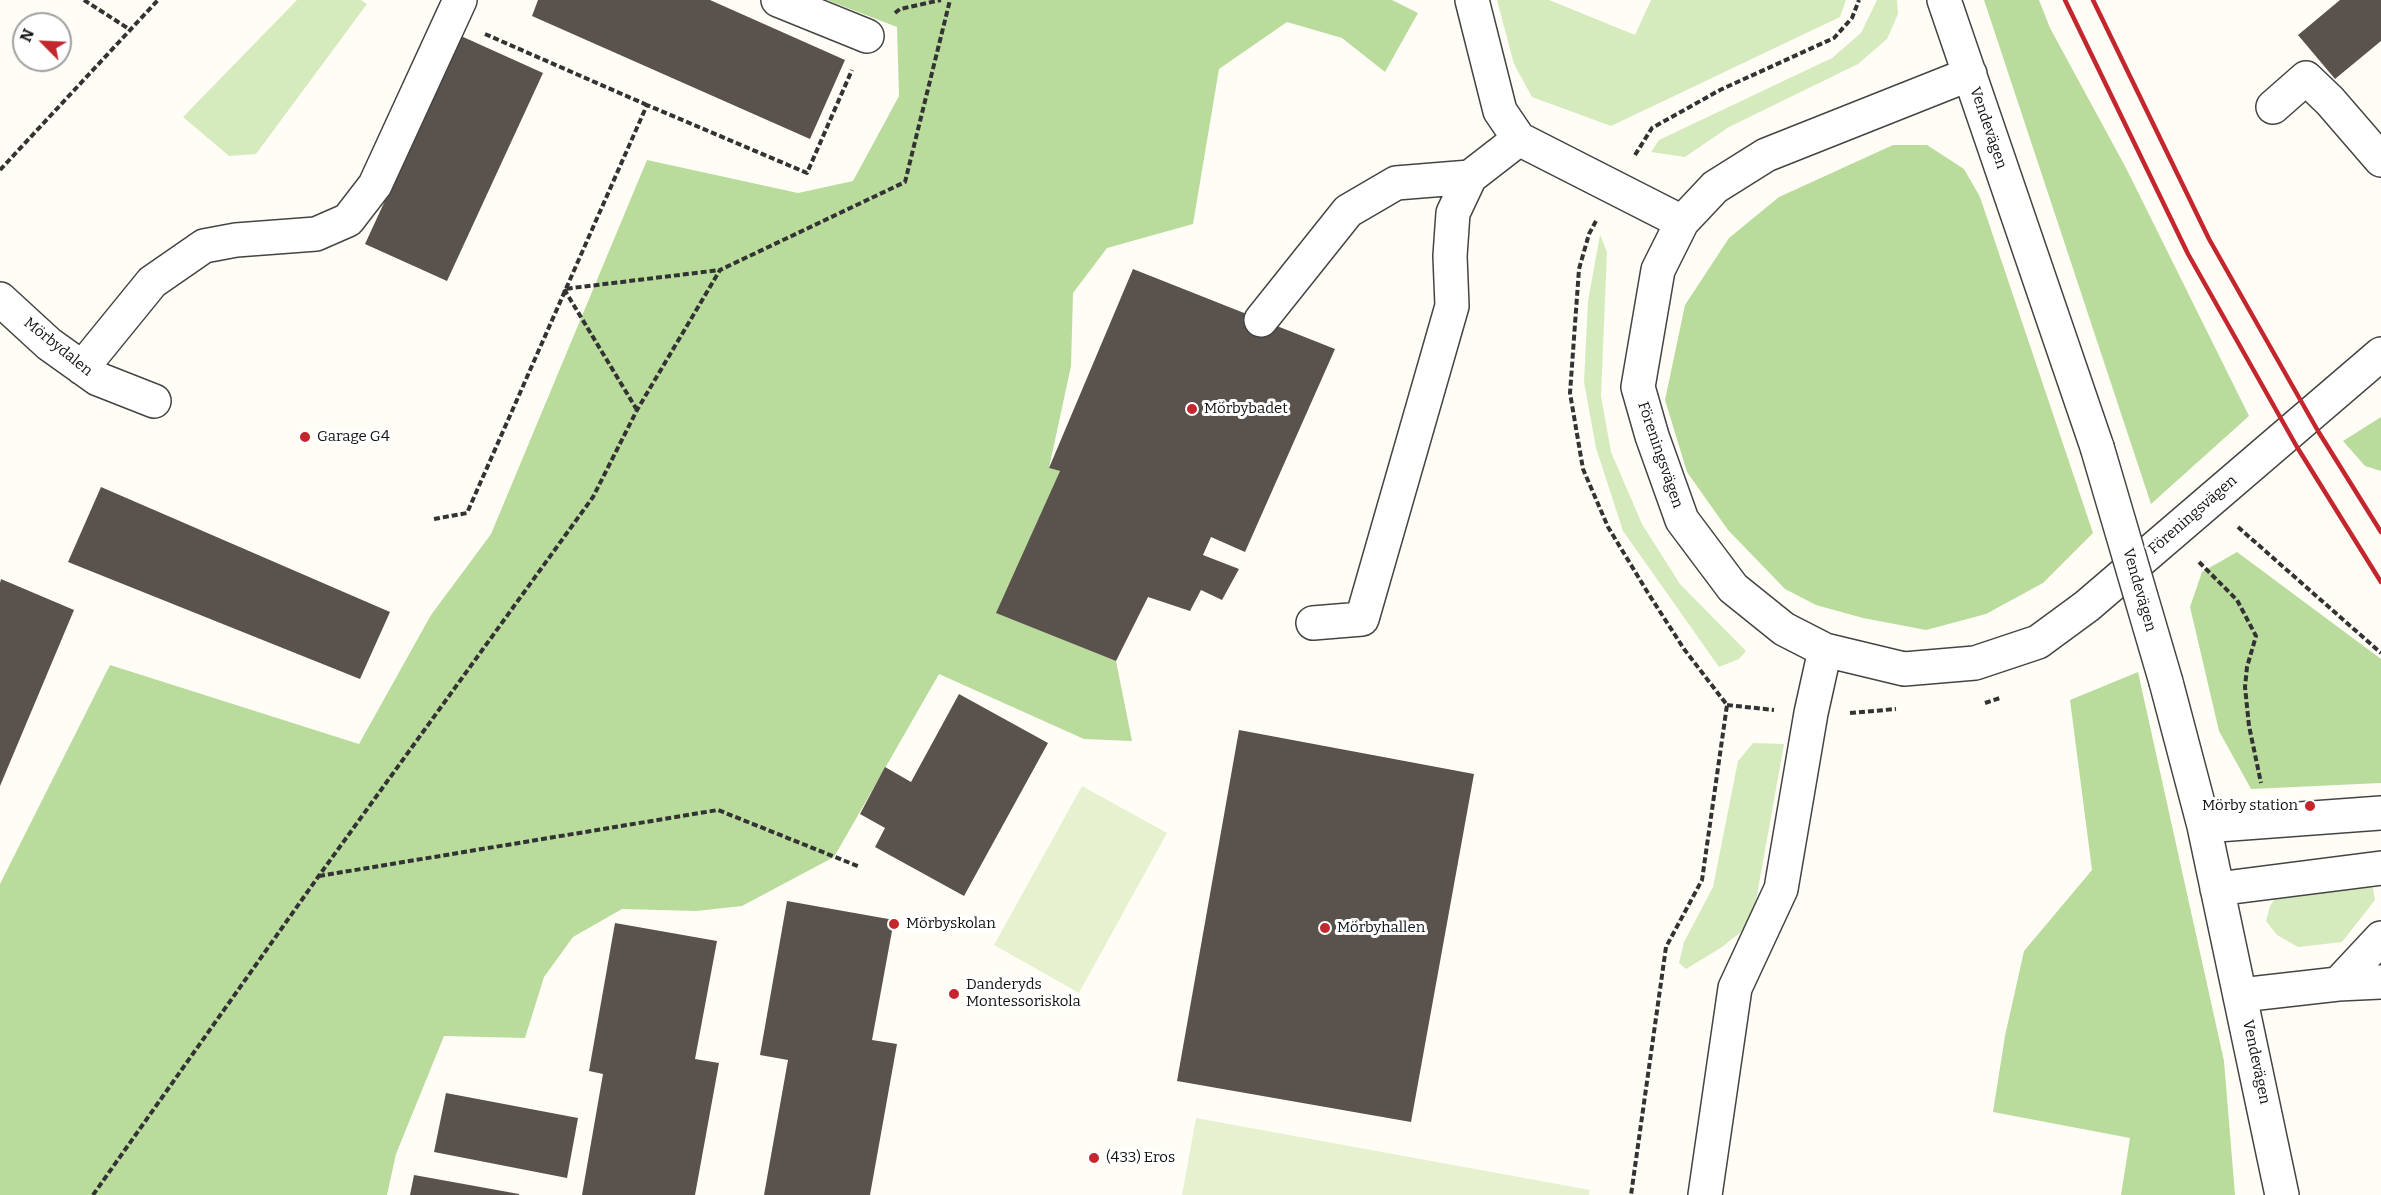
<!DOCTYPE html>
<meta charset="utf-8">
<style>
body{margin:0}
#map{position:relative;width:2381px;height:1195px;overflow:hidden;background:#fffdf5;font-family:Bitter,serif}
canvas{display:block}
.north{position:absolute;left:12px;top:12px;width:60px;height:60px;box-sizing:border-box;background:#fff;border:2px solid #a0a0a0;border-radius:50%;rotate:294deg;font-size:16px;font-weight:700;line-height:24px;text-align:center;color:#111}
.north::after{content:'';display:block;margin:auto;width:21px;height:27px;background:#c4262e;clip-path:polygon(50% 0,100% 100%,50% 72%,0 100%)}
</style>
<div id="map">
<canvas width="2381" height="1195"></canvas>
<div class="north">N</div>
</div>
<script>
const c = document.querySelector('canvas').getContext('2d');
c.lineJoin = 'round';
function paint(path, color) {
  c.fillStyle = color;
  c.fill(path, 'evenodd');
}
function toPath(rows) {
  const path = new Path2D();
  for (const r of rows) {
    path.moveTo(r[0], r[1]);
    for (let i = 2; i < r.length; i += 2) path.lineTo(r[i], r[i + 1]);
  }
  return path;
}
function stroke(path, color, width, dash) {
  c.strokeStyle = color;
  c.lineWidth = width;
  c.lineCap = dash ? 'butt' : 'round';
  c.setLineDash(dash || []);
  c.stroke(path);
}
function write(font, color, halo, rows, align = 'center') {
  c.font = font + ' Bitter,serif';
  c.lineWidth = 6;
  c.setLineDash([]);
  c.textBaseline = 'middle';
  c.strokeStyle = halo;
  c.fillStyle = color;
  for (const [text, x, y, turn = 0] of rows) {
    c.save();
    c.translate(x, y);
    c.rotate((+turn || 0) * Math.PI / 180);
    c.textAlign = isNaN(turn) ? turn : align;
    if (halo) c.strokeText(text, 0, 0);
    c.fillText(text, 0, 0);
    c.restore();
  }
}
paint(toPath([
 [297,0,361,0,367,4,256,154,229,156,183,117],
 [1497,0,1549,0,1635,35,1651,0,1846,0,1840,17,1611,126,1532,97,1514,64],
 [1877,0,1897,0,1898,14,1887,39,1858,64,1729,127,1685,157,1651,152,1659,140,1832,58,1861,33],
 [1600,235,1607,252,1601,396,1611,452,1642,524,1680,584,1746,651,1739,659,1719,667,1623,531,1596,448,1584,382,1588,301],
 [1753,743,1784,744,1752,923,1722,947,1686,969,1679,963,1684,942,1713,887,1738,761],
 [2361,883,2373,888,2375,900,2342,942,2298,947,2277,935,2266,921,2270,906,2278,894]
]), '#d5ebbd');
paint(toPath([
 [827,0,1392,0,1418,13,1385,72,1342,38,1287,22,1219,69,1193,224,1107,248,1073,293,1071,366,1049,468,1060,471,997,613,1116,661,1132,741,1084,739,939,674,834,857,742,906,696,911,622,909,573,937,544,977,525,1038,444,1036,396,1154,387,1195,0,1195,0,884,110,665,359,744,431,615,491,534,647,160,798,193,853,181,899,96,897,27],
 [1984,0,2039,0,2050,28,2126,168,2249,416,2151,504],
 [1893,145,1927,145,1964,169,1980,197,2093,533,2043,583,1986,614,1926,630,1863,618,1816,605,1785,589,1728,530,1687,472,1665,400,1685,305,1729,238,1779,197],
 [2381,417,2381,471,2365,466,2343,441],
 [2237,552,2381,659,2381,783,2251,789,2219,731,2190,607,2202,572],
 [2138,672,2224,1061,2235,1195,2121,1195,2130,1138,1993,1112,2005,1036,2024,951,2092,870,2070,700]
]), '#b9dc9c');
paint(toPath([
 [1082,786,1167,833,1079,993,994,945],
 [1196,1118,1590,1190,1589,1195,1182,1195]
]), '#e6f2cf');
paint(toPath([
 [538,0,710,0,845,60,810,139,532,16],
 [2340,0,2381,0,2381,41,2335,79,2298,35],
 [461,36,543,73,447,281,365,244],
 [1133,269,1335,349,1245,552,1211,537,1203,555,1239,569,1222,600,1201,590,1190,611,1148,597,1116,661,996,613,1060,471,1049,468],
 [101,487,390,612,360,679,68,562],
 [1,579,74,610,0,786,0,583],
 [959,694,1048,743,964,896,875,847,885,828,860,814,885,767,911,782],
 [1239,730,1474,774,1411,1122,1177,1081],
 [787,901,894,920,872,1040,897,1044,870,1195,764,1195,788,1060,760,1055],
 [615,923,717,941,695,1059,719,1063,695,1195,582,1195,603,1074,589,1071],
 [446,1093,578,1118,567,1178,434,1152],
 [414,1175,519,1194,519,1195,410,1195]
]), '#5a524d');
const minor = toPath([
 [778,0,867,36],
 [1472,0,1500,111,1519,139,1682,222],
 [1944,0,2097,447],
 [1970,74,1766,155,1715,187,1682,222,1658,270,1638,387,1652,436,1682,520,1733,588,1784,629,1825,650,1904,669,1975,663,2038,642,2087,606,2381,354],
 [2273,107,2306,78,2330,101,2381,160],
 [0,299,49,344,98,379,154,401],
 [1261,320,1348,211,1396,183,1470,177],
 [82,368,152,282,204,246,236,240,316,234,348,220,375,185,460,0],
 [1313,623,1362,619,1452,306,1450,256,1453,213,1470,177,1519,139],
 [2166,682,2204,826,2282,1195],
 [2204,826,2381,813],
 [2217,889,2381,868],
 [2338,984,2381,938],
 [2241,995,2338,984,2381,982],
 [1705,1195,1735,988,1781,889,1811,713,1825,650]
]);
stroke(minor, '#444', 36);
stroke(toPath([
 [84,0,129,29],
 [895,13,900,9,941,0],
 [485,34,647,105],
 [1635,155,1652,128,1720,90,1834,38,1852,18,1859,0],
 [0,170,158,0],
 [1596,221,1589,234,1579,269,1570,393,1583,469,1608,527,1648,593,1684,649,1727,705,1702,880,1666,947,1631,1195],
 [637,410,564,289,720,270],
 [434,519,467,513,647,105,807,173,852,70],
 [2238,527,2381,653],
 [2199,562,2237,600,2256,636,2247,667,2245,687,2249,726,2261,783],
 [1985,703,2000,698],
 [1727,705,1774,710],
 [1850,713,1896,709],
 [319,876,718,810,860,867],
 [93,1195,318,877,593,497,637,410,720,270,905,182,950,0]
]), '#333', 4, [6, 3]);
stroke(minor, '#fff', 33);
stroke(toPath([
 [2065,0,2188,254,2297,447,2381,582],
 [2093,0,2209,239,2318,431,2381,532]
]), '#c4262e', 4.5);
const minorBridge = toPath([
 [2097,447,2166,682]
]);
stroke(minorBridge, '#444', 36, []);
stroke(minorBridge, '#fff', 33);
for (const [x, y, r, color] of [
 [1192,409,6,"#c4262e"],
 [305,437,6,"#c4262e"],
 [2310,806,6,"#c4262e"],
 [894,924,6,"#c4262e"],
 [1325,928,6,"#c4262e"],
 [954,994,6,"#c4262e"],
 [1094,1158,6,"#c4262e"]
]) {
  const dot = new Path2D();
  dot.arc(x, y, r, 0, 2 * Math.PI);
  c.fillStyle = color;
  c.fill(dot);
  stroke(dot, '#fff', 2);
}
write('15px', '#111', '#fff', [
 ["Vendevägen",1988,128,71],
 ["Mörbydalen",58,347,39],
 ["Föreningsvägen",1660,455,71],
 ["Föreningsvägen",2193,515,-41],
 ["Vendevägen",2139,590,74],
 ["Vendevägen",2256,1062,78]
]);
write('15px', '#111', '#fff', [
 ["Mörbybadet",1204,409],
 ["Garage G4",317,437],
 ["Mörby station",2298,806,"right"],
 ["Mörbyskolan",906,924],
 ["Mörbyhallen",1337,928],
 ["Danderyds",966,985],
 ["Montessoriskola",966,1002],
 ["(433) Eros",1106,1158]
], 'left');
</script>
